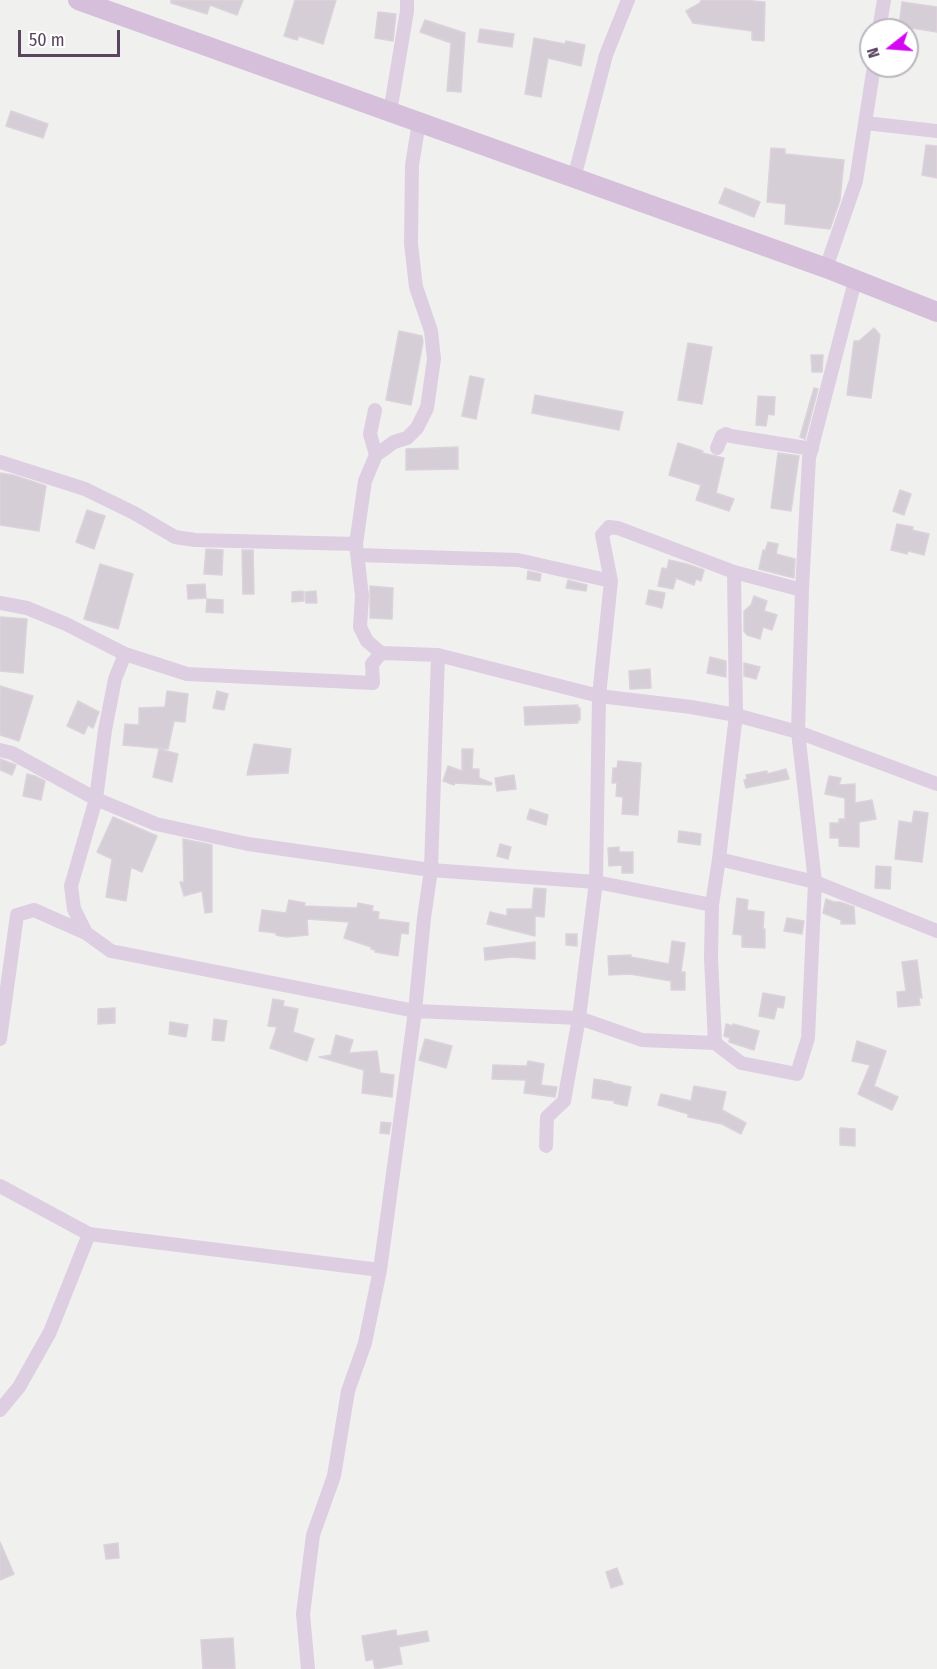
<!DOCTYPE html>
<style>
body{margin:0}
#map{position:relative;width:937px;height:1669px;overflow:hidden;background:#f0f1ee;font-family:"Fira Sans Condensed",sans-serif}
canvas{display:block}
.north{position:absolute;left:859px;top:18px;width:60px;height:60px;box-sizing:border-box;background:#fff;border:2px solid #bdb5bf;border-radius:50%;rotate:253deg;font-size:16px;font-weight:700;line-height:24px;text-align:center;color:#59455e}
.north::after{content:'';display:block;margin:auto;width:21px;height:27px;background:#d507f3;clip-path:polygon(50% 0,100% 100%,50% 72%,0 100%)}
.scale{position:absolute;left:18px;top:30px;width:102px;height:27px;box-sizing:border-box;border:3px solid #59455e;border-top:0;padding-left:8px;font-size:18px;line-height:21px;white-space:nowrap;color:#59455e;-webkit-text-stroke:4px #fff;paint-order:stroke}
</style>
<div id="map">
<canvas width="937" height="1669"></canvas>
<div class="north">N</div>
<div class="scale">50 m</div>
</div>
<script>
const c = document.querySelector('canvas').getContext('2d');
c.lineJoin = 'round';
function paint(path, color) {
  c.fillStyle = color;
  c.fill(path, 'evenodd');
}
function toPath(rows) {
  const path = new Path2D();
  for (const r of rows) {
    path.moveTo(r[0], r[1]);
    for (let i = 2; i < r.length; i += 2) path.lineTo(r[i], r[i + 1]);
  }
  return path;
}
function stroke(path, color, width, dash) {
  c.strokeStyle = color;
  c.lineWidth = width;
  c.lineCap = dash ? 'butt' : 'round';
  c.setLineDash(dash || []);
  c.stroke(path);
}
const building = toPath([
 [171,0,243,0,237,15,210,5,207,14,171,3,171,0],
 [295,0,336,0,323,44,299,36,297,40,284,36,295,0],
 [701,0,753,0,753,1,765,2,764,41,752,40,752,31,693,23,686,11,700,3,701,0],
 [902,2,937,7,937,32,899,26,902,2],
 [378,12,396,14,393,41,375,38,378,12],
 [425,20,465,33,461,92,447,91,451,43,420,32,425,20],
 [480,29,514,34,512,47,478,42,480,29],
 [534,38,565,44,566,41,585,45,581,66,548,58,541,97,525,94,534,38],
 [11,111,48,124,43,138,6,126,11,111],
 [926,145,937,146,937,178,922,175,926,145],
 [771,148,785,149,785,154,844,160,840,200,830,229,785,224,786,204,767,202,771,148],
 [725,188,760,202,754,217,719,203,725,188],
 [874,328,880,335,871,398,847,395,854,341,859,341,874,328],
 [399,331,422,336,423,342,411,405,386,400,399,331],
 [688,343,712,347,702,404,678,400,688,343],
 [811,355,823,355,822,372,812,372,811,355],
 [470,376,484,379,476,419,462,416,470,376],
 [814,388,818,389,805,439,800,437,814,388],
 [535,395,623,412,619,430,532,413,535,395],
 [758,396,775,397,774,415,768,414,766,426,756,425,758,396],
 [678,443,703,451,702,453,724,458,716,493,734,499,729,511,696,500,701,485,669,475,678,443],
 [458,447,458,469,406,470,406,449,458,447],
 [778,453,799,456,791,511,771,508,778,453],
 [0,473,13,475,46,486,39,531,0,525,0,473],
 [900,490,911,494,904,515,893,511,900,490],
 [87,510,105,516,94,549,76,542,87,510],
 [897,524,913,527,912,530,929,534,924,555,908,551,907,554,891,550,897,524],
 [768,542,778,544,776,554,795,559,794,578,759,569,763,550,765,551,768,542],
 [206,549,223,550,222,575,204,574,206,549],
 [242,550,253,550,254,594,243,594,242,550],
 [669,560,687,564,704,570,701,581,696,579,694,585,676,578,673,589,658,586,662,568,667,569,669,560],
 [100,564,133,574,118,629,84,619,100,564],
 [528,571,541,574,540,581,527,579,528,571],
 [568,580,587,585,586,591,566,588,568,580],
 [205,584,206,598,188,599,187,585,205,584],
 [370,586,393,588,392,619,370,618,370,586],
 [649,590,665,593,662,608,646,604,649,590],
 [303,591,304,601,292,602,292,592,303,591],
 [316,591,317,603,306,603,305,592,316,591],
 [754,596,767,601,764,611,777,615,772,630,763,627,760,639,747,635,744,631,744,611,751,605,754,596],
 [207,599,223,600,223,613,206,612,207,599],
 [0,617,27,619,23,673,0,671,0,617],
 [710,657,726,661,726,677,707,673,710,657],
 [744,663,760,667,756,679,744,676,744,663],
 [650,669,651,688,630,689,629,671,650,669],
 [0,686,33,696,19,741,0,735,0,686],
 [167,691,188,694,185,722,174,721,168,749,123,745,125,724,139,725,139,708,165,707,167,691],
 [217,691,228,694,224,710,213,708,217,691],
 [78,701,99,712,93,728,88,725,84,734,67,726,78,701],
 [578,705,578,708,580,708,580,720,578,720,578,723,525,725,524,707,578,705],
 [254,744,291,749,288,773,247,775,254,744],
 [159,749,178,754,172,782,153,777,159,749],
 [462,749,473,749,472,769,479,769,479,778,492,783,491,785,455,783,454,785,443,781,448,766,462,771,462,749],
 [0,759,16,765,12,775,0,770,0,759],
 [618,761,641,763,638,815,622,814,623,797,616,796,617,783,612,783,613,768,617,768,618,761],
 [786,769,789,779,746,788,744,780,747,779,746,775,767,771,767,774,786,769],
 [27,774,35,776,45,781,41,800,23,796,27,774],
 [514,775,516,789,497,791,495,778,514,775],
 [829,776,841,778,839,785,855,784,855,803,872,800,876,819,859,822,859,847,839,846,839,838,830,838,830,823,839,823,839,819,845,819,845,798,825,794,829,776],
 [530,809,548,815,546,825,527,819,530,809],
 [914,811,928,813,922,862,895,859,899,821,912,823,914,811],
 [113,817,157,836,142,872,131,867,126,901,106,897,112,859,97,852,113,817],
 [679,831,701,834,700,845,678,842,679,831],
 [183,839,212,845,212,912,205,913,202,891,184,896,180,882,184,882,183,839],
 [500,844,511,847,508,859,497,856,500,844],
 [619,847,619,852,633,852,633,873,622,873,622,865,609,866,608,848,619,847],
 [876,866,891,867,890,889,875,888,876,866],
 [534,888,546,889,544,917,535,916,535,936,487,924,490,912,507,916,507,909,532,909,534,888],
 [737,898,748,900,747,910,764,912,763,929,765,929,765,948,742,947,742,935,733,934,737,898],
 [826,899,834,902,840,902,854,907,855,924,841,924,841,920,823,913,826,899],
 [289,900,305,903,304,906,357,908,358,903,373,906,372,911,379,912,378,919,409,923,408,934,401,933,398,956,375,952,375,950,371,949,371,947,344,938,349,922,307,919,308,935,286,937,276,935,276,933,259,931,262,910,286,913,289,900],
 [787,918,804,921,802,934,784,931,787,918],
 [566,934,577,934,577,946,566,945,566,934],
 [672,941,685,943,681,972,685,972,685,990,671,990,671,981,630,974,609,975,608,956,631,955,631,957,669,964,672,941],
 [535,942,535,959,512,957,485,960,484,948,535,942],
 [917,960,922,998,919,997,920,1005,898,1007,897,992,906,991,902,962,917,960],
 [763,993,785,997,783,1008,777,1007,774,1019,759,1016,763,993],
 [273,999,284,1001,283,1006,298,1009,293,1032,314,1039,307,1061,270,1048,277,1027,268,1026,273,999],
 [115,1008,115,1023,98,1024,98,1009,115,1008],
 [214,1019,227,1021,224,1041,212,1040,214,1019],
 [170,1022,188,1025,186,1037,169,1034,170,1022],
 [726,1024,733,1026,733,1024,759,1031,754,1050,729,1042,730,1038,724,1036,726,1024],
 [336,1035,353,1040,349,1053,377,1051,380,1073,394,1075,392,1097,362,1093,364,1070,319,1057,331,1055,336,1035],
 [425,1039,452,1046,446,1068,419,1060,425,1039],
 [857,1041,886,1051,874,1086,898,1097,892,1110,858,1094,870,1065,852,1061,857,1041],
 [528,1061,544,1064,541,1085,557,1087,555,1097,524,1093,526,1080,492,1079,493,1065,527,1066,528,1061],
 [594,1079,612,1082,612,1083,631,1087,627,1106,614,1103,615,1101,592,1098,594,1079],
 [694,1086,726,1092,722,1110,746,1123,741,1134,722,1124,688,1117,688,1114,658,1105,661,1094,691,1101,694,1086],
 [381,1122,391,1123,389,1134,380,1133,381,1122],
 [840,1128,855,1129,855,1146,840,1145,840,1128],
 [0,1542,14,1574,0,1580,0,1542],
 [118,1543,119,1558,106,1559,104,1545,118,1543],
 [617,1568,623,1584,611,1588,606,1572,617,1568],
 [396,1630,397,1636,427,1631,429,1641,399,1647,402,1664,375,1669,373,1659,366,1661,362,1636,396,1630],
 [233,1638,235,1669,203,1669,201,1640,233,1638]
]);
paint(building, '#d6ced7');
stroke(building, '#dbd2db', 1.5);
stroke(toPath([
 [879,30,884,0],
 [390,112,407,11,407,0],
 [865,123,937,131],
 [574,178,606,55,628,0],
 [826,268,856,181,874,66],
 [375,410,370,434,376,455],
 [717,448,722,436,726,434,731,436,812,449],
 [0,462,85,489,134,513,175,537,195,540,356,544],
 [358,555,518,560,611,581],
 [0,603,27,608,66,624,125,654,187,674,373,683,372,664,381,653,438,655,599,696,691,707,736,715,798,732,937,784],
 [381,653,367,641,360,627,362,596,356,544,365,481,376,455,394,442,407,438,417,428,427,408,434,359,431,331,416,287,411,244,412,165,419,122],
 [125,654,115,679,105,730,96,799,71,886,74,909,86,933,111,951,415,1011,579,1018,642,1040,715,1043,741,1063,797,1074,808,1038,815,882,798,732,802,590,809,458,855,281],
 [0,750,12,753,96,799,156,824,248,844,431,870,596,882,712,905],
 [719,859,815,882,937,931],
 [0,1039,17,915,34,910,86,933],
 [715,1043,711,958,712,905,719,859,736,715,734,572],
 [546,1146,547,1117,564,1101,579,1018,596,882,599,696,611,581,602,535,609,527,618,528,734,572,802,590],
 [0,1186,89,1234,380,1270],
 [0,1410,19,1387,50,1332,89,1234],
 [308,1669,303,1614,313,1535,334,1476,348,1391,365,1343,380,1270,415,1011,424,918,431,870,438,655]
]), '#decee2', 14);
stroke(toPath([
 [78,0,826,268,937,312]
]), '#d5bfda', 20);
</script>
